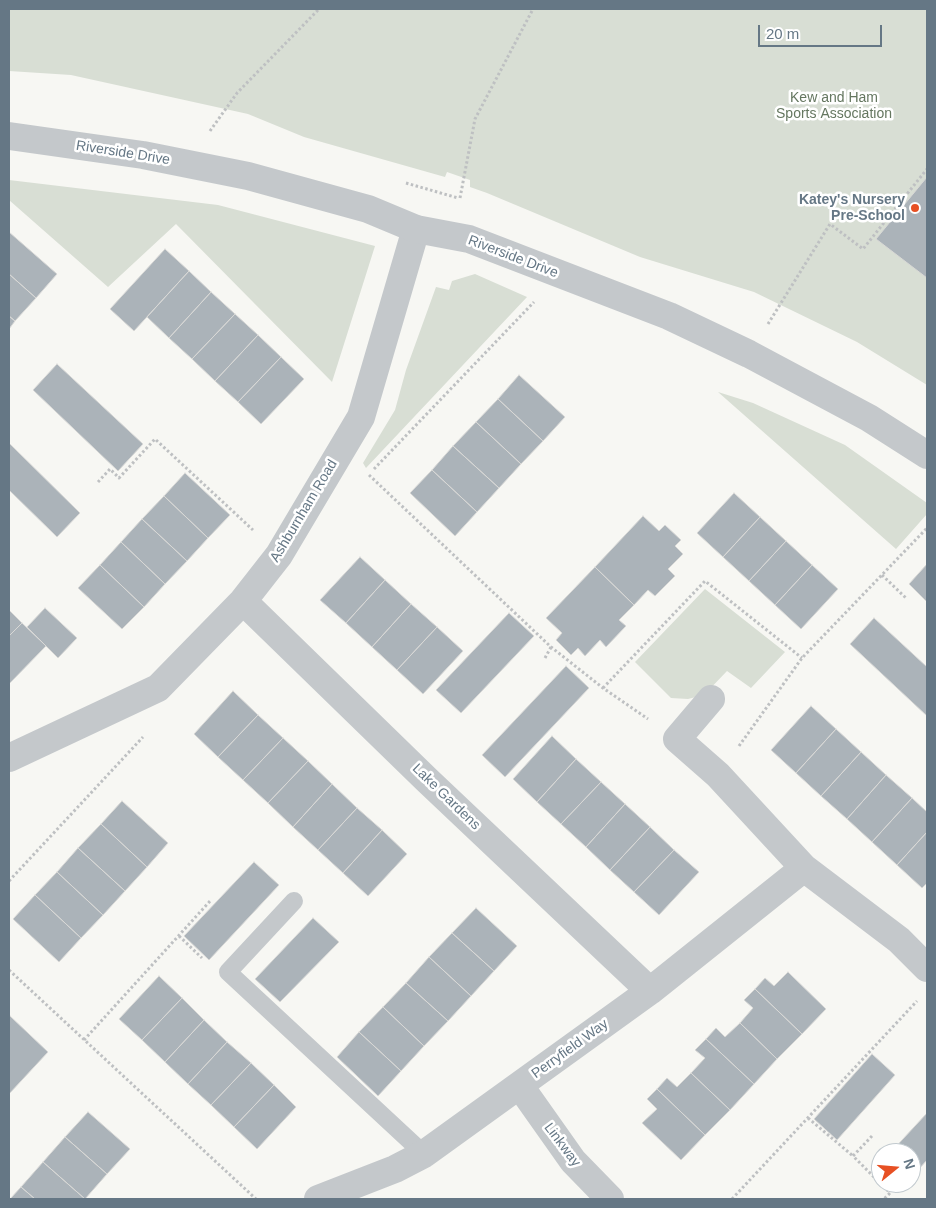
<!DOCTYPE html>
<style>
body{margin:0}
#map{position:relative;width:936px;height:1208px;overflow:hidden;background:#f7f7f3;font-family:Arial,sans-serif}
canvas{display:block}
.frame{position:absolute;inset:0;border:10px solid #657785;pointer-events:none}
.north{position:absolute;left:871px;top:1143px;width:50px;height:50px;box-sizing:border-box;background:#fff;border:1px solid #c1c9ce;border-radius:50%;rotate:73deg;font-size:14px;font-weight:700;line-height:20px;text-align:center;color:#657785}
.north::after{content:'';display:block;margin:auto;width:18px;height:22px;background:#e75023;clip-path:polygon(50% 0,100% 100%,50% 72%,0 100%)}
.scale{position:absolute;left:758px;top:25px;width:124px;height:22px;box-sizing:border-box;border:2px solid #657785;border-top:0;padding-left:6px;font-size:15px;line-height:18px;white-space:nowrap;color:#657785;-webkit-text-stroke:4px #fff;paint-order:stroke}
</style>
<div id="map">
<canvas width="936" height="1208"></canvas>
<div class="frame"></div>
<div class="north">N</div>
<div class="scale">20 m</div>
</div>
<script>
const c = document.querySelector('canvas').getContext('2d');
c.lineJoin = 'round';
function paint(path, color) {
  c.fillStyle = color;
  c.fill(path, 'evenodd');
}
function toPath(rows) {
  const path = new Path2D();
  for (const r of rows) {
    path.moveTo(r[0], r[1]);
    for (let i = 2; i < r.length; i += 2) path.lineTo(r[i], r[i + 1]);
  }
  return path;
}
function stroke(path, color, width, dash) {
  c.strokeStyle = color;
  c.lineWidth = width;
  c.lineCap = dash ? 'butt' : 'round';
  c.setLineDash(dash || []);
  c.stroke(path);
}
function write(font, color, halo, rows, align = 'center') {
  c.font = font + ' Arial,sans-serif';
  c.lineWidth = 5;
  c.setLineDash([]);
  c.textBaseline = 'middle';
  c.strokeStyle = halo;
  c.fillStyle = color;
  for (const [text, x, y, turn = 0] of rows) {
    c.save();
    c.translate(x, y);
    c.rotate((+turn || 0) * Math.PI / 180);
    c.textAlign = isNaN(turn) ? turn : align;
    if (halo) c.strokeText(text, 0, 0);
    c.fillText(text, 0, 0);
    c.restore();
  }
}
paint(toPath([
 [9,9,927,9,927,385,857,342,754,292,640,257,487,193,470,187,470,180,447,172,445,177,304,137,248,114,71,75,9,71],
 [9,180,218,205,375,246,332,382,176,224,108,287,9,200],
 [475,274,527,297,366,468,363,463,395,410,406,370,436,287,449,290,452,281],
 [718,392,753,403,845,445,927,503,927,514,896,549],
 [705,589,785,652,751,688,727,671,704,695,688,699,671,698,635,662]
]), '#d8ded4');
const building = toPath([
 [927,177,927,278,876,239,927,177],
 [9,232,57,274,36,298,9,274,9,232],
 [165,249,189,271,134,331,110,309,165,249],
 [189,271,211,292,169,338,147,317,189,271],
 [9,274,36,298,15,321,9,316,9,274],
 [211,292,235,314,192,359,169,338,211,292],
 [235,314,258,335,215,381,192,359,235,314],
 [9,316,15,321,9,329,9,316],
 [258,335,281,357,238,402,215,381,258,335],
 [281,357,304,379,261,424,238,402,281,357],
 [57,364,143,444,118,471,33,390,57,364],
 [519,375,565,417,543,441,498,399,519,375],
 [498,399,543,441,521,464,476,422,498,399],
 [476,422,521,464,499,488,453,446,476,422],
 [9,443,80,513,57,537,9,490,9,443],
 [453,446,499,488,477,512,432,470,453,446],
 [432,470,477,512,455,536,410,493,432,470],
 [185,473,230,515,208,538,164,496,185,473],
 [734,493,760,517,723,557,697,533,734,493],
 [164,496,208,538,187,561,142,519,164,496],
 [643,516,659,531,665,525,681,540,675,546,683,554,668,569,675,576,655,596,648,590,634,605,595,567,643,516],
 [760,517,786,541,749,581,723,557,760,517],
 [142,519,187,561,165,584,121,542,142,519],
 [786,541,812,565,775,605,749,581,786,541],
 [121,542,165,584,144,607,100,565,121,542],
 [360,557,385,580,346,623,320,600,360,557],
 [927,564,927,602,909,584,927,564],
 [100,565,144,607,122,629,78,588,100,565],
 [812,565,838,589,801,629,775,605,812,565],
 [595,567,634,605,619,620,626,626,606,647,600,640,585,656,578,648,571,655,556,640,562,633,546,618,595,567],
 [385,580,411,604,372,647,346,623,385,580],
 [411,604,437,627,397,670,372,647,411,604],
 [45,608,77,638,58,658,27,627,45,608],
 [9,610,22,623,9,636,9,610],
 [509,613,534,636,461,713,436,690,509,613],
 [874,618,927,667,927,716,850,644,874,618],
 [22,623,46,646,9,684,9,636,22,623],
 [437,627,463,651,423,694,397,670,437,627],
 [566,666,589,688,505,777,482,755,566,666],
 [233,691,258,715,218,757,194,734,233,691],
 [811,706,836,729,796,773,771,750,811,706],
 [258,715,283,738,243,780,218,757,258,715],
 [836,729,861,752,821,796,796,773,836,729],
 [552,736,576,759,537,802,513,779,552,736],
 [283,738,308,761,268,803,243,780,283,738],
 [861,752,886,775,847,819,821,796,861,752],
 [576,759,601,782,561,824,537,802,576,759],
 [308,761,332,784,293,827,268,803,308,761],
 [886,775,912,798,872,842,847,819,886,775],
 [601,782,625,804,586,847,561,824,601,782],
 [332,784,357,808,318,850,293,827,332,784],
 [912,798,927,812,927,832,897,865,872,842,912,798],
 [122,801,168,843,147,867,101,824,122,801],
 [625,804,650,827,610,870,586,847,625,804],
 [357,808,382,830,343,873,318,850,357,808],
 [101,824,147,867,125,891,78,848,101,824],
 [650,827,674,850,634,892,610,870,650,827],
 [382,830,407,854,368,896,343,873,382,830],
 [927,832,927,883,922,888,897,865,927,832],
 [78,848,125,891,103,915,57,872,78,848],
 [674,850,699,872,659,915,634,892,674,850],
 [254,862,279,885,209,960,184,936,254,862],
 [57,872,103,915,81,938,35,895,57,872],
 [35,895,81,938,59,962,13,919,35,895],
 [476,908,517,946,494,971,452,933,476,908],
 [313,918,339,942,280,1002,255,979,313,918],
 [452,933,494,971,471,996,429,957,452,933],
 [429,957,471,996,448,1021,406,983,429,957],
 [788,972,826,1009,802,1034,755,989,765,978,774,986,788,972],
 [159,976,182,998,142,1040,119,1019,159,976],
 [406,983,448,1021,424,1046,383,1007,406,983],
 [755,989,802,1034,777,1059,740,1023,753,1008,744,1000,755,989],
 [182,998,204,1020,165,1062,142,1040,182,998],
 [383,1007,424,1046,401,1071,359,1032,383,1007],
 [10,1016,48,1052,9,1094,9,1017,10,1016],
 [204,1020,227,1042,188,1084,165,1062,204,1020],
 [740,1023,777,1059,754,1084,706,1039,716,1028,725,1037,740,1023],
 [359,1032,401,1071,378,1096,337,1057,359,1032],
 [706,1039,754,1084,730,1110,691,1073,705,1058,695,1050,706,1039],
 [227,1042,251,1063,211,1105,188,1084,227,1042],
 [872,1054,895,1075,837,1140,814,1119,872,1054],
 [251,1063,274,1085,234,1127,211,1105,251,1063],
 [691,1073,730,1110,705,1135,657,1089,667,1078,677,1087,691,1073],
 [274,1085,296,1107,257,1149,234,1127,274,1085],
 [657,1089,705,1135,681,1160,642,1123,657,1109,647,1099,657,1089],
 [88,1112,130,1149,107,1174,65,1137,88,1112],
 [927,1113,927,1160,911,1178,911,1153,890,1153,927,1113],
 [65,1137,107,1174,85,1199,43,1162,65,1137],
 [43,1162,85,1199,35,1199,21,1187,43,1162],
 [881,1163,881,1178,874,1171,881,1163],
 [887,1183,907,1183,898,1193,887,1183],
 [21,1187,35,1199,10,1199,21,1187]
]);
paint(building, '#abb3b9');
stroke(building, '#d8d8d6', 1);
stroke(toPath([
 [210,131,237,93,319,9],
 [406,183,458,198],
 [460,198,475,119,533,9],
 [768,324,830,224,863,249,927,169],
 [374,469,534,302],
 [369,475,551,647,603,688,648,719],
 [98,482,110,469,119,478,155,439,253,530],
 [882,575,907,599],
 [545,658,551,647],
 [603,688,705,581,802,658],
 [739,746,802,658,927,528],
 [9,881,143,737],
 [179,936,202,958],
 [9,970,256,1199],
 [84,1040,211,900],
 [808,1118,853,1156],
 [872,1136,853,1156,890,1193,884,1199],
 [732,1199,917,1001]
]), '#bec0c2', 3, [2.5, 2.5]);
stroke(toPath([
 [294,901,228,972,424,1154]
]), '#c4c8cb', 18);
stroke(toPath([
 [243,601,427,780,650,991],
 [711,699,677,739,718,775,804,868,899,940,927,968],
 [9,758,158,688,243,601,279,555,361,417,416,229],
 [520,1086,573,1161,610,1199],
 [318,1199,395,1169,424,1154,650,991,804,868]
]), '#c4c8cb', 28);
stroke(toPath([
 [9,136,143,155,248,176,368,209,416,229,469,239,669,316,749,354,869,418,927,455]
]), '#c4c8cb', 28);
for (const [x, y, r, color] of [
 [915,208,5,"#e75023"]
]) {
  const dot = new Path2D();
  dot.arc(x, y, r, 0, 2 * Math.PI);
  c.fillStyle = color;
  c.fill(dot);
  stroke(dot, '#fff', 2);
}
write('14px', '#657760', '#fff', [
 ["Kew and Ham",834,98],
 ["Sports Association",834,114]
]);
write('14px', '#657785', '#fff', [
 ["Riverside Drive",123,153,9],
 ["Riverside Drive",513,257,21],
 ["Ashburnham Road",304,511,-59],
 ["Lake Gardens",446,797,44],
 ["Perryfield Way",570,1049,-36],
 ["Linkway",562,1145,53]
]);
write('bold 14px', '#657785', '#fff', [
 ["Katey's Nursery",905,200],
 ["Pre-School",905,216]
], 'right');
</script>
